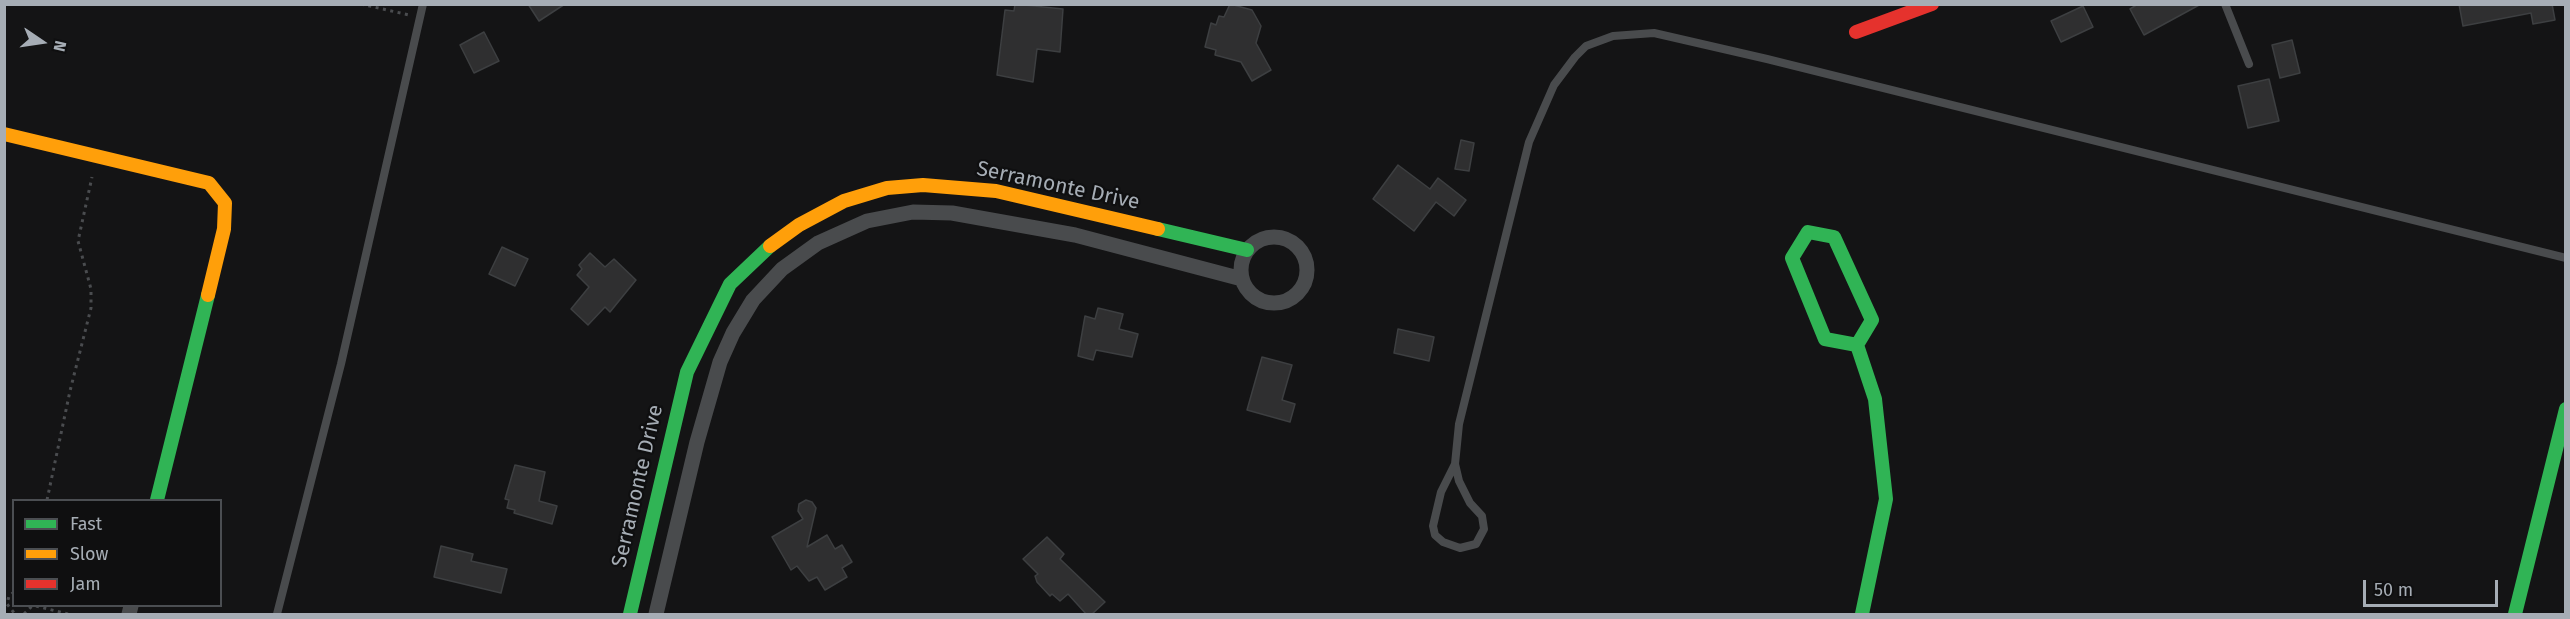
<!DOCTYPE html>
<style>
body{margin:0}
#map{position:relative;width:2570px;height:619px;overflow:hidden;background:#141415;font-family:"Fira Sans",sans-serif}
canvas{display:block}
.frame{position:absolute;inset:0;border:6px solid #a6adb5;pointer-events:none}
.legend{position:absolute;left:12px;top:499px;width:210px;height:108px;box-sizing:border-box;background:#0f0f10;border:2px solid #4b4e52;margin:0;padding:8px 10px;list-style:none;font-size:18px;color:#a6adb5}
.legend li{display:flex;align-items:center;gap:12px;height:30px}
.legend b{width:30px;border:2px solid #4b4e52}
.north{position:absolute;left:12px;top:12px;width:60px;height:60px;-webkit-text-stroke:4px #0f0f10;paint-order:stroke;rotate:103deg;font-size:16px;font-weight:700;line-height:24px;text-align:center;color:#a6adb5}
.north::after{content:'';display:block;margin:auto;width:21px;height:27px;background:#a6adb5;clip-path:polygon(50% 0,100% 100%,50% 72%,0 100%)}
.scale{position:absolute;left:2363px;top:580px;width:135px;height:27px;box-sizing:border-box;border:3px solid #a6adb5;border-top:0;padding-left:8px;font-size:18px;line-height:21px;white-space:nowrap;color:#a6adb5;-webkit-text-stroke:4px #0f0f10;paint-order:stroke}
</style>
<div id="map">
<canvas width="2570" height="619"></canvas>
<div class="frame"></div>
<ul class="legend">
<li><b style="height:8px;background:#30b455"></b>Fast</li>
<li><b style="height:8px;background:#ff9f0a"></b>Slow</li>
<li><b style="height:8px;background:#e5322d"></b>Jam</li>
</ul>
<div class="north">N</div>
<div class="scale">50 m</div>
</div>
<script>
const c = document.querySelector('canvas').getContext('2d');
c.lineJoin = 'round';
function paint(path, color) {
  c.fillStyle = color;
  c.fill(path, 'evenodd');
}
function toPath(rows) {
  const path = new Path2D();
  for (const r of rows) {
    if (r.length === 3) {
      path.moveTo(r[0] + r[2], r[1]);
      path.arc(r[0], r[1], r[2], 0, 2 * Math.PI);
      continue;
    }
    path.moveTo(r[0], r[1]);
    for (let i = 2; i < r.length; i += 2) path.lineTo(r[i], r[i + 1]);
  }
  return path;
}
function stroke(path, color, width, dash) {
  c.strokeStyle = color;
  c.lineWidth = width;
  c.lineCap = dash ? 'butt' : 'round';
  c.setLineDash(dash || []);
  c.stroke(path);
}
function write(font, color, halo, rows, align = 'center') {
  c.font = font + ' "Fira Sans",sans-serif';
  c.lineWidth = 4.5;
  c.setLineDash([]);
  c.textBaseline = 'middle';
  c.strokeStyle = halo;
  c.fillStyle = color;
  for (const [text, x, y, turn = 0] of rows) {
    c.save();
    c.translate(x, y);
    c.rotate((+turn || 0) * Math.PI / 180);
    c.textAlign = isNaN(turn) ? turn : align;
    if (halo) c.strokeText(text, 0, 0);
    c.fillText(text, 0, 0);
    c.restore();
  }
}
const building = toPath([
 [528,4,565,4,539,21,528,4],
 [1015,4,1063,9,1060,52,1037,49,1033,82,997,75,1005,10,1014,11,1015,4],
 [1230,4,1252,10,1261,26,1256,43,1271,70,1252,81,1241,62,1215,55,1216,50,1205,47,1211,23,1216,25,1219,16,1224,17,1230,4],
 [2138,4,2201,4,2144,35,2130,9,2138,4],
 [2459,4,2552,4,2555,20,2533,24,2531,13,2463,26,2459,4],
 [2083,6,2093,27,2061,42,2051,21,2083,6],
 [484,32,499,61,474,73,460,45,484,32],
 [2292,40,2300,73,2280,78,2272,45,2292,40],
 [2269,79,2279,121,2248,128,2238,86,2269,79],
 [1461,140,1474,143,1469,171,1455,169,1461,140],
 [1398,165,1430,189,1438,178,1466,200,1454,216,1436,202,1414,231,1373,199,1398,165],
 [502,247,528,259,515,286,489,274,502,247],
 [590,253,605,267,614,259,636,280,610,312,605,307,588,325,571,309,589,287,577,275,582,269,579,265,590,253],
 [1098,308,1123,314,1119,329,1138,334,1132,357,1096,350,1093,360,1078,356,1085,316,1095,319,1098,308],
 [1398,329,1434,337,1429,361,1394,353,1398,329],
 [1262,357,1292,365,1282,400,1295,404,1290,422,1247,410,1262,357],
 [515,465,545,472,539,501,557,506,552,524,514,513,515,510,507,508,509,500,505,499,515,465],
 [806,500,812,502,816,508,807,547,827,535,835,549,842,545,852,562,842,568,847,577,825,590,817,577,809,581,797,566,791,570,772,537,803,519,798,511,799,504,806,500],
 [1047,537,1064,554,1060,559,1105,602,1091,615,1087,615,1068,594,1060,601,1052,594,1050,596,1037,582,1035,576,1038,574,1023,559,1047,537],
 [441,546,473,554,471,561,507,569,501,593,434,577,441,546]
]);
paint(building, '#2f2f30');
stroke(building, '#3d3f41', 1.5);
stroke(toPath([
 [361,4,409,15],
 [47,500,70,391,91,308,91,289,78,241,92,177],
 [14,592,9,596,7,604,15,614],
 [36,606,68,614],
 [24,614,32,606]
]), '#4a4c4f', 3, [3, 4.5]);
stroke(toPath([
 [2225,4,2249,64],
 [1455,464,1441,492,1433,526,1435,535,1443,542,1460,548,1476,544,1484,529,1482,516,1470,503,1459,481,1455,464,1459,424,1529,142,1554,85,1575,57,1586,46,1613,36,1654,33,1767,59,2566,258],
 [277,614,341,364,423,4]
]), '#494b4d', 8);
stroke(toPath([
 [1274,270,33],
 [129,614,131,606],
 [656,614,697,442,720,362,733,333,753,300,782,269,818,243,867,221,913,212,952,213,1075,235,1242,279]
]), '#494b4d', 15);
stroke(toPath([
 [1158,229,1247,250],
 [1857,345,1825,339,1792,258,1808,232,1834,237,1872,320,1857,345,1875,399,1886,499,1862,614],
 [157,500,208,295],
 [630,614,687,372,730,284,770,246],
 [2515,614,2566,409]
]), '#30b455', 14);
stroke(toPath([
 [4,134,209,183,225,203,224,229,208,295],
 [770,246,799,225,844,201,887,188,923,185,996,191,1158,229]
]), '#ff9f0a', 14);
stroke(toPath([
 [1856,32,1932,4]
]), '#e5322d', 14);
write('21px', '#a6adb5', '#0f0f10', [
 ["Serramonte Drive",1058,186,12],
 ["Serramonte Drive",638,486,-77]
]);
</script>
